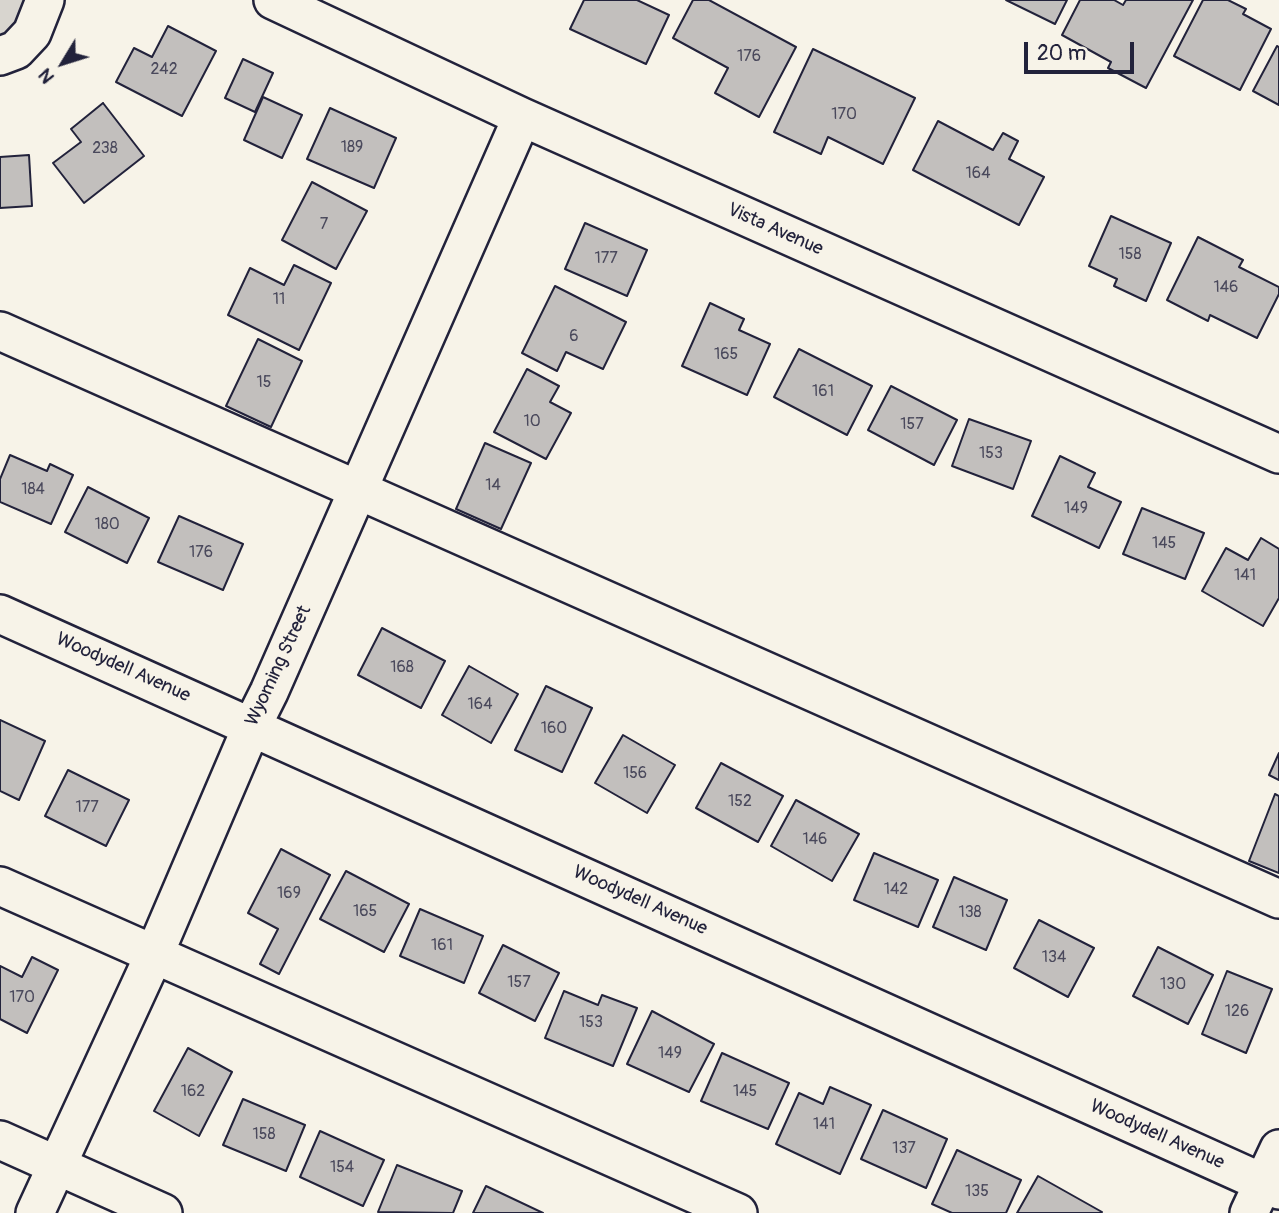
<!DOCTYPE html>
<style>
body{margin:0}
#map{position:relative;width:1279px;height:1213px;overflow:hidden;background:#f7f3e8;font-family:Pangolin,sans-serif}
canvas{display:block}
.north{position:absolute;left:28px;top:28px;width:70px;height:70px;-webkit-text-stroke:5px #f7f3e8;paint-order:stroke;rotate:232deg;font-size:19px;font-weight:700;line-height:28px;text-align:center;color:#22223b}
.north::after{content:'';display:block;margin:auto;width:24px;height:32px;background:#22223b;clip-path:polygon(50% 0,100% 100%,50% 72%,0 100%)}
.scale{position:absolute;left:1024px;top:42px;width:110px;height:32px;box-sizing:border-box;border:4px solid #22223b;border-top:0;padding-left:9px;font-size:21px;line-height:24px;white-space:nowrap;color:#22223b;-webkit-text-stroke:5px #f7f3e8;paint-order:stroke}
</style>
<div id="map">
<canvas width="1279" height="1213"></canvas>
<div class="north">N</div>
<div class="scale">20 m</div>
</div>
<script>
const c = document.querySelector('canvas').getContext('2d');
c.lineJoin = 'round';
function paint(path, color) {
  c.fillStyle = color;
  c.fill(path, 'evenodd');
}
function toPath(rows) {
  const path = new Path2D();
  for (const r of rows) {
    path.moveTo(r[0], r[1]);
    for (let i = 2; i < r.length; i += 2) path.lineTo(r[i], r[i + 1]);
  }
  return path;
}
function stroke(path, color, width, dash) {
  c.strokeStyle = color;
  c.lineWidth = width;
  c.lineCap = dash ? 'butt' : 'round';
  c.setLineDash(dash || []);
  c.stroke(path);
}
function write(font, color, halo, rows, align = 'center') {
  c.font = font + ' Pangolin,sans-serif';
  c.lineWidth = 5;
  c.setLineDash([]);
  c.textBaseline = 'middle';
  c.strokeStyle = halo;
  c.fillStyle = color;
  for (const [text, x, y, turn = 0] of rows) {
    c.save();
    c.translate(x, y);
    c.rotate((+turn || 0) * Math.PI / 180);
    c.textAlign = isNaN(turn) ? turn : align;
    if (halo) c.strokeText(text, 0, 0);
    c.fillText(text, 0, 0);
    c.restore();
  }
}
paint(toPath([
 [0,0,25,0,11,31,0,42]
]), '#d8d5cf');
const building = toPath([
 [584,0,637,0,669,15,646,64,570,29,584,0],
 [693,0,709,0,796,47,759,117,715,93,728,68,673,38,693,0],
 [1006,0,1067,0,1055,24,1006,0],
 [1080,0,1114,0,1123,5,1126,0,1193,0,1146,88,1108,68,1111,62,1062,35,1080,0],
 [1203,0,1228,0,1246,9,1243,14,1271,29,1240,90,1174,56,1203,0],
 [168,26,216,51,182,116,116,82,134,48,152,57,168,26],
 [1277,46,1279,47,1279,105,1253,91,1277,46],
 [813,49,915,98,883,164,828,137,821,154,774,132,813,49],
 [243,59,273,73,255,112,225,98,243,59],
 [263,97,302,115,282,158,244,140,263,97],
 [103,103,144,156,84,203,53,163,81,142,71,129,103,103],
 [330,108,396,138,374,188,307,159,330,108],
 [938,121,993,150,1003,133,1018,141,1009,159,1044,177,1019,225,913,170,938,121],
 [29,155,32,206,0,208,0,157,29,155],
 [312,182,367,211,336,269,282,240,312,182],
 [1111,216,1171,243,1146,301,1114,286,1117,279,1089,266,1111,216],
 [585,223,647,250,627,296,565,269,585,223],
 [1198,237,1243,260,1239,267,1279,287,1279,294,1257,338,1210,315,1208,321,1167,300,1198,237],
 [294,265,331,283,299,350,228,315,250,268,284,285,294,265],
 [555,286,626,322,603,369,566,352,557,371,522,353,555,286],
 [710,303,744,319,739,330,770,344,747,395,682,366,710,303],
 [258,339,302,361,271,427,226,406,258,339],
 [799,349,872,386,847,435,774,397,799,349],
 [527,369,559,386,550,402,571,413,546,459,494,432,527,369],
 [891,386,957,420,934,465,868,430,891,386],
 [969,419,1031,441,1013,489,952,466,969,419],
 [485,443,531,463,501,529,456,509,485,443],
 [10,455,47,471,50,464,73,475,51,524,0,502,0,479,10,455],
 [1060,456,1095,473,1088,487,1121,502,1099,548,1032,516,1060,456],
 [88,487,149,518,127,563,65,532,88,487],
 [1142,508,1204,533,1185,579,1123,554,1142,508],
 [179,516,243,544,223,590,158,562,179,516],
 [1261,538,1279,549,1279,598,1263,626,1202,591,1226,548,1248,560,1261,538],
 [382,628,445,661,421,708,358,675,382,628],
 [469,666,518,694,491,743,442,715,469,666],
 [546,686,592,708,562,772,515,750,546,686],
 [0,720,45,741,19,800,0,791,0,720],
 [623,735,675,765,647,813,595,783,623,735],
 [1279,753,1279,780,1269,775,1279,753],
 [721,763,783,796,758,842,696,808,721,763],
 [68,770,129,800,106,846,45,816,68,770],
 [1275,794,1279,796,1279,873,1249,861,1275,794],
 [796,800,859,834,832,881,771,846,796,800],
 [281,849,330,875,279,974,260,964,278,929,248,913,281,849],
 [874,853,938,880,918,927,854,900,874,853],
 [346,871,409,904,384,952,320,919,346,871],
 [954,877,1007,900,986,950,933,927,954,877],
 [420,909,483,936,464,983,400,956,420,909],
 [1039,920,1094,948,1068,997,1014,968,1039,920],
 [503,945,559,973,535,1021,479,993,503,945],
 [1158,947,1213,975,1188,1024,1133,996,1158,947],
 [32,957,58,970,27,1033,0,1019,0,966,22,977,32,957],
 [1227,971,1272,989,1246,1053,1202,1034,1227,971],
 [564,991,598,1005,602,995,637,1008,613,1066,545,1038,564,991],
 [652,1011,714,1044,689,1092,627,1064,652,1011],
 [188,1048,232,1072,199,1136,154,1111,188,1048],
 [722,1053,789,1083,768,1129,701,1101,722,1053],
 [830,1087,871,1105,840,1174,776,1144,799,1093,823,1104,830,1087],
 [243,1099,305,1125,286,1171,223,1145,243,1099],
 [883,1110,947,1139,926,1188,861,1159,883,1110],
 [320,1131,384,1160,363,1206,300,1177,320,1131],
 [957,1150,1021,1180,1006,1213,952,1213,932,1204,957,1150],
 [397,1165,462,1191,453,1213,378,1212,397,1165],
 [1038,1176,1102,1212,1101,1213,1017,1213,1038,1176],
 [486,1186,543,1213,473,1213,486,1186]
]);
paint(building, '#c2bfbd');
stroke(building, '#22223b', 2);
const minor = toPath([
 [273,0,522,117,1279,454],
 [0,56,16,50,32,33,45,0],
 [0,331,1279,899],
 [0,614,1279,1190],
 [0,886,738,1213],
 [0,1140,163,1213],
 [35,1213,154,955,252,726,269,692,522,117],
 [1249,1213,1279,1149]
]);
stroke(minor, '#22223b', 42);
stroke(minor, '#f7f3e8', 37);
write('16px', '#4a495c', null, [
 ["176",749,57],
 ["242",164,70],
 ["170",844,115],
 ["189",352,148],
 ["238",105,149],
 ["164",978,174],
 ["7",324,225],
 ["158",1130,255],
 ["177",606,259],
 ["146",1226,288],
 ["11",279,300],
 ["6",574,337],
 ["165",726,355],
 ["15",264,383],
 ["161",823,392],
 ["10",532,422],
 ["157",912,425],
 ["153",991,454],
 ["14",493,486],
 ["184",33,490],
 ["149",1076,509],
 ["180",107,525],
 ["145",1164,544],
 ["176",201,553],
 ["141",1245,576],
 ["168",402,668],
 ["164",480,705],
 ["160",554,729],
 ["156",635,774],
 ["152",740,802],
 ["177",87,808],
 ["146",815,840],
 ["142",896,890],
 ["169",289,894],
 ["165",365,912],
 ["138",970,913],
 ["161",442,946],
 ["134",1054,958],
 ["157",519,983],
 ["130",1173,985],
 ["170",22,998],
 ["126",1237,1012],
 ["153",591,1023],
 ["149",670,1054],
 ["162",193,1092],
 ["145",745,1092],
 ["141",824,1125],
 ["158",264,1135],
 ["137",904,1149],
 ["154",342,1168],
 ["135",977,1192]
]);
write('19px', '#22223b', '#f7f3e8', [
 ["Vista Avenue",775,230,24],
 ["Wyoming Street",279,666,-65],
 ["Woodydell Avenue",123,668,24],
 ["Woodydell Avenue",640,901,24],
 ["Woodydell Avenue",1157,1135,24]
]);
</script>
